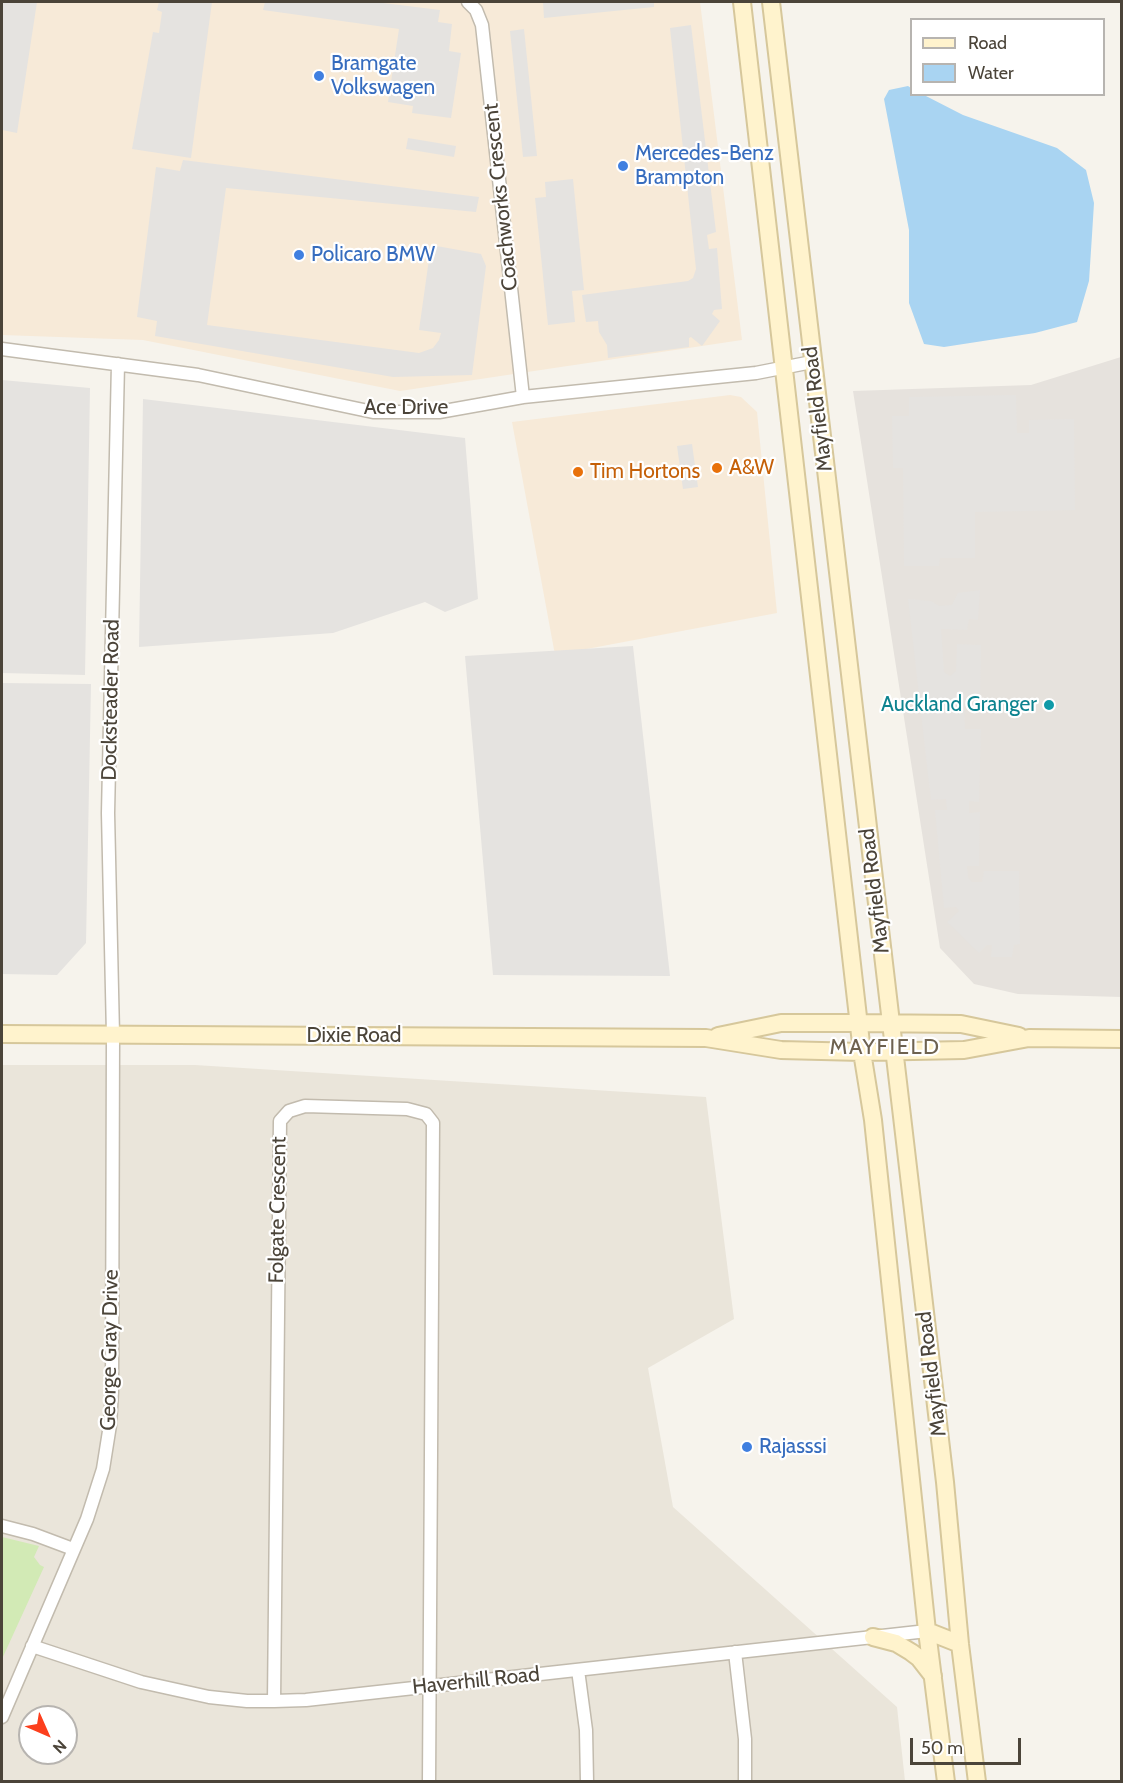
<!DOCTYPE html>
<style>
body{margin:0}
#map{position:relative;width:1123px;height:1783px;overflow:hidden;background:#f6f3ec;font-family:Cabin,sans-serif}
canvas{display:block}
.frame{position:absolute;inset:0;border:3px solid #4b4439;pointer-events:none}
.legend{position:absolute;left:910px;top:18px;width:195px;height:78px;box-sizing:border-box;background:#fff;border:2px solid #b7b4b0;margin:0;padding:8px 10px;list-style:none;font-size:18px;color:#4b4439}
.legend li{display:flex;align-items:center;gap:12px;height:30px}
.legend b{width:30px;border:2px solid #b7b4b0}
.north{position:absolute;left:18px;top:1705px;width:60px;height:60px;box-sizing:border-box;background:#fff;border:2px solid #b7b4b0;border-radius:50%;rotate:135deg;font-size:16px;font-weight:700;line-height:24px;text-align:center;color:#4b4439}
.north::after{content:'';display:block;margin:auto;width:21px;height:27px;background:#fc3f1d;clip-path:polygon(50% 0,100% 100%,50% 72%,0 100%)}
.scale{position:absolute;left:910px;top:1738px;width:111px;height:27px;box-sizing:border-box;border:3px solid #4b4439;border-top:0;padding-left:8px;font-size:18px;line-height:21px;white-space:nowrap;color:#4b4439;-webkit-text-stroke:4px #fff;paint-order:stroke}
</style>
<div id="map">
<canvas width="1123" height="1783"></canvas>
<div class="frame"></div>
<ul class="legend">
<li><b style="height:8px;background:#fff3cd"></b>Road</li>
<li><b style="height:16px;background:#a9d4f2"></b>Water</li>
</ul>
<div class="north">N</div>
<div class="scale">50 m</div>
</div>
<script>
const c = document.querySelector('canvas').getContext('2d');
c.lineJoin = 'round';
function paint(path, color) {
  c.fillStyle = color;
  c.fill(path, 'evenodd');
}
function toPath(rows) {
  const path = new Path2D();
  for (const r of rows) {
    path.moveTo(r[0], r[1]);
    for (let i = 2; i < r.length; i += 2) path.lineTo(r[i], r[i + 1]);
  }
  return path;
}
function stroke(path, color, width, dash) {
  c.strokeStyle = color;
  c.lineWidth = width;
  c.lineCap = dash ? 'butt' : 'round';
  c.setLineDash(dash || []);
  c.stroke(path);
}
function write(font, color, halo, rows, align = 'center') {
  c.font = font + ' Cabin,sans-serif';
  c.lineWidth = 4.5;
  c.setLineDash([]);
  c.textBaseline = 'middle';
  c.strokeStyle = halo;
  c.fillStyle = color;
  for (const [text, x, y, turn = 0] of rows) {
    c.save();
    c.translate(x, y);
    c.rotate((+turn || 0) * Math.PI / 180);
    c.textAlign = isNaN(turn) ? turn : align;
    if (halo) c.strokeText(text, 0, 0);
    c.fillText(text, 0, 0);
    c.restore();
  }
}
paint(toPath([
 [2,1065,195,1065,706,1097,734,1319,648,1368,673,1507,897,1707,905,1781,2,1782],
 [30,1717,66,1717,66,1753,30,1753]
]), '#eae5da');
paint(toPath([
 [2,2,700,2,742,340,400,391,143,340,2,335],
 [730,395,741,397,757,412,777,613,555,655,512,422]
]), '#f7ead8');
paint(toPath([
 [1121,357,1121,997,1018,994,974,984,940,948,853,391,1031,385]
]), '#e6e2dd');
paint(toPath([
 [2,1537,39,1546,34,1557,40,1565,44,1567,2,1659]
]), '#d2eab5');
paint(toPath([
 [2,2,37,2,17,133,2,130],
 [159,2,212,2,191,158,132,149,153,32,159,33,162,12,157,10],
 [265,2,375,2,440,10,438,22,452,24,449,51,461,53,451,118,412,113,413,106,388,102,399,29,263,10],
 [543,2,654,2,654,7,544,18],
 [691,25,716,232,707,235,709,249,717,248,722,309,714,310,712,314,720,321,702,346,691,337,689,338,689,347,608,358,607,345,599,332,598,321,586,322,582,295,688,281,693,278,696,269,670,28],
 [524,29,537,156,523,157,510,31],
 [408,138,456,146,454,157,406,149],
 [183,160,479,197,476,212,226,188,207,325,419,353,433,348,439,340,441,333,419,330,431,245,481,254,486,266,472,375,393,377,155,336,157,321,137,317,156,167,180,171],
 [573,179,584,290,572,291,575,322,548,325,535,198,546,197,545,182],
 [2,380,90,388,85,675,2,673],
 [1016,395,1017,433,1029,433,1029,420,1074,419,1075,510,975,512,975,558,940,558,939,566,904,566,903,468,893,468,892,416,909,416,909,397],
 [143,399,465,438,478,599,445,612,425,602,333,633,139,647],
 [692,444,698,487,683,489,677,446],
 [980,590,978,620,969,619,967,630,941,629,944,672,950,676,956,671,957,644,981,645,980,704,964,704,965,729,981,729,979,802,969,801,969,813,980,812,979,866,967,866,968,877,972,882,982,882,984,871,1019,871,1020,944,1014,945,1012,957,991,957,992,945,987,945,979,953,947,922,959,911,956,907,944,908,935,810,947,810,946,799,931,800,908,599,931,601,939,606,952,605,958,593],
 [633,646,670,976,493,975,465,656],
 [2,683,91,684,86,943,57,975,2,974]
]), '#e5e3e0');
paint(toPath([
 [908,86,911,88,912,94,924,95,963,115,1057,148,1086,170,1094,203,1092,235,1089,281,1077,322,1035,333,944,347,924,344,909,303,909,230,884,99,889,90]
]), '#a9d4f2');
const street = toPath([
 [468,2,476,10,482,25,523,397],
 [2,349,198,375,373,412,439,412,523,397,756,373,812,362],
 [2,1526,33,1534,73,1549],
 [32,1646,141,1682,209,1697,247,1701,274,1701,306,1700,927,1631],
 [735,1652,745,1739,745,1782],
 [578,1670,586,1730,587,1782],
 [274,1701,280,1121,289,1111,305,1106,407,1109,426,1114,433,1123,429,1782],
 [2,1717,87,1519,103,1469,110,1425,112,1391,113,1035,108,813,118,364]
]);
const secondary = toPath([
 [742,2,862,1052,873,1120,927,1631,946,1782],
 [771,2,945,1482,960,1644,977,1782],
 [2,1034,706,1038,781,1050,862,1052,964,1050,1029,1038,1122,1039],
 [718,1036,781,1023,859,1023,961,1024,1019,1036],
 [927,1631,960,1644],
 [873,1637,896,1643,911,1652,919,1658,933,1676]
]);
stroke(street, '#c2bbae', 15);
stroke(secondary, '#d6c79b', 20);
stroke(street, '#fff', 12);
stroke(secondary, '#fff3cd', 16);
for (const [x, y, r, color] of [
 [319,76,6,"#3f7fe0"],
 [623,166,6,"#3f7fe0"],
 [299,255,6,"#3f7fe0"],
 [717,468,6,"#e8710a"],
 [578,472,6,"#e8710a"],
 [1049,705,6,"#0f9aa8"],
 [747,1447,6,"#3f7fe0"]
]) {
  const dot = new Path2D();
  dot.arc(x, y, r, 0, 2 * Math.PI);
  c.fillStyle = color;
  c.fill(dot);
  stroke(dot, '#fff', 2);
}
write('21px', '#366cbe', '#fff', [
 ["Bramgate",331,64],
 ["Volkswagen",331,88],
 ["Mercedes-Benz",635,154],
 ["Brampton",635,178],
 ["Policaro BMW",311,255],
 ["Rajasssi",759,1447]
], 'left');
write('21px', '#4b4439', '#fff', [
 ["Coachworks Crescent",501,197,-96],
 ["Ace Drive",406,408],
 ["Mayfield Road",818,409,-97],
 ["Docksteader Road",111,700,-89],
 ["Mayfield Road",875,891,-97],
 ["Dixie Road",354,1036],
 ["Folgate Crescent",278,1210,-89],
 ["George Gray Drive",110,1350,-89],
 ["Mayfield Road",932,1374,-97],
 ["Haverhill Road",476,1681,-6]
]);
write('21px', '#c56008', '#fff', [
 ["A&W",729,468],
 ["Tim Hortons",590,472]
], 'left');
write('21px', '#0d838f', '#fff', [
 ["Auckland Granger",1037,705]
], 'right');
c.letterSpacing = '1.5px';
write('22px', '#6e6250', '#fff', [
 ["MAYFIELD",885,1048]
]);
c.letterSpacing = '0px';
</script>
